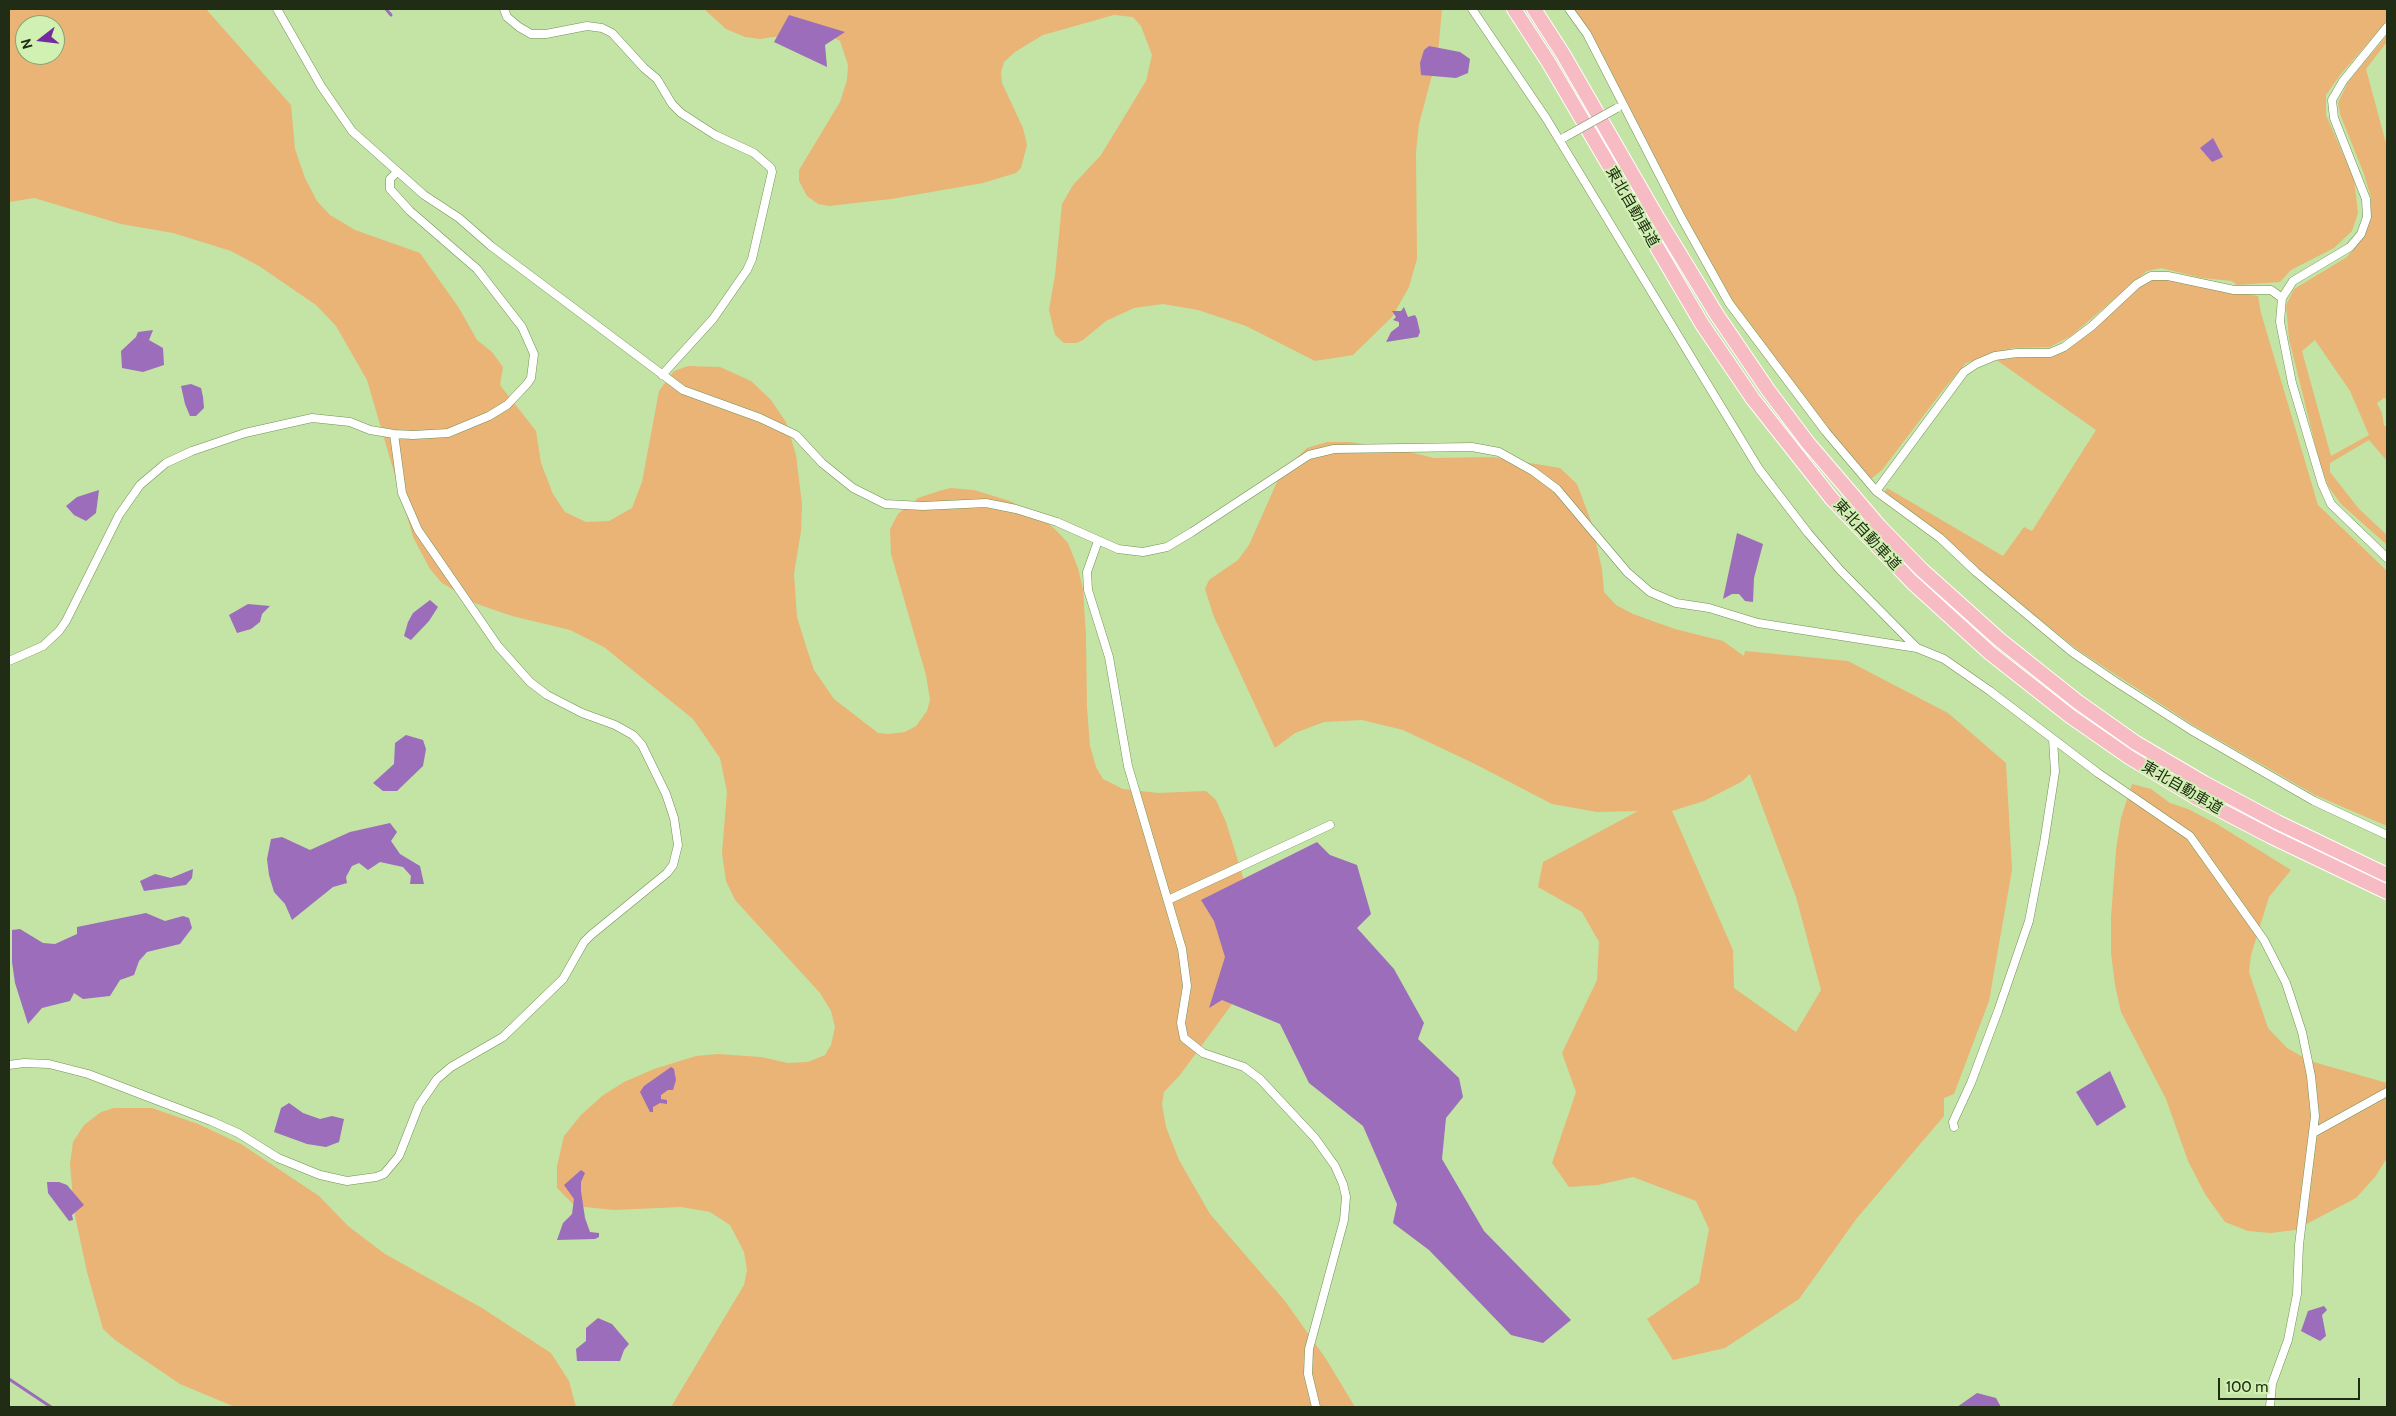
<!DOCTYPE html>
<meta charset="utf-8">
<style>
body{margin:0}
#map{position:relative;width:2396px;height:1416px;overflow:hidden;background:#c3e4a5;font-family:Cabin,sans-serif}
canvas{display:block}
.frame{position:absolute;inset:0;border:10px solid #202c14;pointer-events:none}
.north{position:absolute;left:15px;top:15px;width:50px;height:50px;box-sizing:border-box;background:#d0f1b2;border:1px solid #8aa273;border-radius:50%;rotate:254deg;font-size:14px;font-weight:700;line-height:20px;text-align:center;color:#202c14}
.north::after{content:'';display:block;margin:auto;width:18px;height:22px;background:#742b9e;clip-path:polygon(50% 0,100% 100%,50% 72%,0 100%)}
.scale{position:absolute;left:2218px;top:1378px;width:142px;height:22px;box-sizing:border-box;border:2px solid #202c14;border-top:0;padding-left:6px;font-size:15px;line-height:18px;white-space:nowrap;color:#202c14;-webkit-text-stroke:4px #d0f1b2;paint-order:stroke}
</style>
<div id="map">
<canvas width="2396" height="1416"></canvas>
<div class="frame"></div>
<div class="north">N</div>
<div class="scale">100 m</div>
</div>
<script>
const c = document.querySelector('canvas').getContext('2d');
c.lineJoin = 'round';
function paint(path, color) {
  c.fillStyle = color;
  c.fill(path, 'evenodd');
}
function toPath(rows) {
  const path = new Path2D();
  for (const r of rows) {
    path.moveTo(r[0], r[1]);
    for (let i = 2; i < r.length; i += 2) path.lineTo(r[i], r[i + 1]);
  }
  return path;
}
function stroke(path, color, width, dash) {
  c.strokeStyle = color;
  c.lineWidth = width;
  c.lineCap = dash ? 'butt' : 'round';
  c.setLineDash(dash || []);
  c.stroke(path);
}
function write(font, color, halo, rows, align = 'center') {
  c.font = font + ' Cabin,"Noto Sans JP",sans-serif';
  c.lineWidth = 4;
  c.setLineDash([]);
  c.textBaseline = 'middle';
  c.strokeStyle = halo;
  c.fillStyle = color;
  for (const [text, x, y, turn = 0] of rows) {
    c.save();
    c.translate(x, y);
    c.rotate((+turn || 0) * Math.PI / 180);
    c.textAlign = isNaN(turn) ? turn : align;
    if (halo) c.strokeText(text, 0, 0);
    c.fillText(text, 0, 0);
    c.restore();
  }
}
paint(toPath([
 [9,9,206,9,291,105,295,149,305,178,317,201,330,215,355,230,420,253,459,308,477,340,492,352,503,367,500,385,536,431,541,463,553,494,565,512,586,522,609,521,632,508,642,482,659,391,674,371,688,366,720,367,751,381,771,400,786,422,796,455,802,504,801,531,794,574,797,617,807,649,814,670,834,699,878,733,888,734,905,732,916,726,927,711,930,700,926,675,891,554,890,529,898,514,918,498,939,491,951,488,974,490,1010,501,1033,512,1055,529,1068,543,1078,568,1083,589,1086,636,1087,708,1090,746,1096,767,1103,779,1123,789,1158,793,1206,791,1216,800,1226,822,1247,890,1252,977,1180,1075,1164,1092,1162,1104,1166,1127,1179,1160,1210,1214,1285,1301,1326,1359,1355,1407,671,1407,744,1285,747,1270,744,1252,730,1225,710,1212,681,1207,614,1210,575,1206,557,1188,557,1166,564,1136,581,1115,602,1096,624,1082,654,1069,696,1056,718,1054,761,1057,788,1063,808,1062,825,1055,831,1045,835,1027,831,1011,820,993,735,900,726,881,722,853,727,792,720,758,693,719,604,647,570,630,512,616,477,604,442,583,430,569,413,537,367,380,336,326,316,305,259,266,231,251,173,233,121,224,34,198,9,202],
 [25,25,55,25,55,55,25,55],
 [704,9,1442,9,1438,53,1419,124,1416,152,1417,259,1409,287,1392,317,1353,355,1315,361,1246,326,1198,310,1163,304,1134,308,1106,321,1083,340,1076,343,1064,343,1055,335,1049,310,1055,275,1062,204,1073,185,1101,155,1146,81,1152,55,1141,26,1133,17,1114,15,1043,35,1015,52,1004,62,1001,72,1002,83,1023,128,1027,145,1021,168,1016,173,983,183,891,199,829,206,818,204,807,196,799,181,799,170,840,102,847,80,848,65,840,41,833,37,780,36,760,39,745,37,726,29],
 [1573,9,2387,9,2387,21,2340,75,2326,95,2326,115,2354,179,2358,213,2352,231,2334,248,2291,270,2280,282,2237,285,2232,281,2202,278,2161,268,2147,271,2071,336,2050,347,2013,348,1966,363,1943,390,1882,470,1871,479,1868,478,1827,430,1732,302],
 [2387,35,2387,42,2366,69,2387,147,2387,400,2384,398,2377,403,2382,413,2384,426,2387,426,2387,461,2369,440,2330,463,2330,472,2359,509,2387,535,2387,545,2341,504,2328,486,2319,460,2289,339,2286,305,2294,289,2347,257,2362,237,2369,218,2371,198,2364,174,2340,114,2338,103,2348,82],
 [2315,340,2350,391,2369,435,2331,456,2302,351],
 [2153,280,2167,280,2258,296,2261,313,2318,505,2387,571,2387,826,2315,795,2193,725,2078,650,1883,494,1887,488,2003,556,2024,527,2032,531,2096,430,1995,359,2055,356,2079,341,2139,285],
 [1327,442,1350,442,1393,448,1434,458,1493,457,1560,468,1577,484,1591,521,1602,569,1604,592,1616,605,1633,614,1675,629,1723,641,1744,656,1745,651,1848,661,1948,713,2006,763,2012,870,1989,1001,1954,1094,1944,1098,1944,1116,1857,1218,1799,1299,1725,1348,1673,1360,1647,1319,1699,1283,1709,1229,1696,1201,1633,1177,1598,1185,1569,1187,1552,1163,1576,1092,1562,1053,1597,980,1599,942,1582,912,1538,887,1543,862,1638,811,1597,812,1552,804,1473,763,1403,730,1362,720,1324,722,1295,733,1275,748,1214,617,1205,589,1209,580,1238,560,1249,545,1281,473,1307,448],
 [1750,774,1796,897,1821,990,1796,1032,1734,988,1733,950,1672,811,1704,801,1741,782],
 [2132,784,2151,789,2170,803,2188,809,2217,824,2291,870,2269,897,2251,955,2249,972,2268,1028,2287,1048,2310,1061,2387,1083,2387,1158,2375,1177,2356,1198,2295,1230,2271,1233,2248,1231,2225,1222,2205,1194,2188,1161,2166,1099,2121,1012,2115,985,2111,953,2111,917,2116,850,2121,818],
 [114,1108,152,1108,198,1124,241,1144,319,1196,348,1226,385,1254,482,1308,551,1353,569,1381,576,1407,235,1407,180,1384,115,1340,103,1329,87,1272,74,1211,70,1164,73,1142,84,1125,101,1112]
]), '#e9b476');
paint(toPath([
 [789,15,845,32,825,45,827,67,774,42],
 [1429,46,1460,52,1470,59,1468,73,1456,78,1421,75,1420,63,1424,50],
 [2213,138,2223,157,2212,162,2200,148],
 [1404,307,1408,317,1415,315,1417,319,1420,332,1418,337,1386,342,1391,332,1399,326,1399,322,1393,320,1396,317,1392,311,1401,311],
 [153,330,149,340,163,348,164,365,143,372,122,368,121,351,136,337,138,332],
 [191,384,201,388,203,397,204,408,196,416,190,416,185,404,181,386],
 [99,490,96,513,86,521,74,515,66,506,77,497],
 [1737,533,1763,544,1754,578,1753,602,1745,601,1739,594,1732,594,1723,599],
 [430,600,438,607,429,621,411,640,404,636,408,622,413,613],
 [248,604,270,606,262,614,260,622,251,629,237,633,229,615],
 [406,735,423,740,426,749,423,766,397,791,383,791,373,783,394,764,395,743],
 [390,823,397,832,391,841,400,854,420,866,424,884,410,884,411,876,403,867,380,862,368,870,359,863,352,866,346,877,347,883,333,887,292,920,285,904,274,892,269,875,267,859,271,839,282,837,310,850,350,832],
 [1317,842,1330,855,1357,865,1371,914,1357,928,1394,969,1424,1023,1418,1039,1459,1078,1463,1097,1446,1118,1442,1159,1484,1231,1571,1320,1543,1343,1511,1335,1429,1250,1393,1223,1397,1204,1363,1126,1309,1083,1280,1024,1222,1000,1209,1008,1225,957,1214,921,1201,900],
 [193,869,192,878,186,885,144,891,140,881,155,874,171,878],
 [146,913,165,921,183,916,189,918,192,928,180,944,147,952,139,961,134,975,120,980,110,996,83,999,74,993,70,1001,42,1008,28,1024,15,983,12,962,12,930,20,929,43,943,55,944,77,934,77,927],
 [671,1067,674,1069,676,1080,673,1090,668,1090,661,1095,661,1099,667,1100,667,1104,660,1103,653,1107,653,1112,650,1112,640,1092,644,1086],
 [2110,1071,2126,1107,2097,1126,2076,1092],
 [289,1103,303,1113,320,1119,332,1116,344,1119,339,1142,326,1147,307,1144,274,1132,281,1108],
 [581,1170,585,1173,581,1182,581,1191,585,1218,590,1232,599,1233,599,1237,595,1239,557,1240,563,1223,572,1214,574,1199,564,1185],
 [47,1182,59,1182,67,1185,84,1205,72,1215,73,1220,69,1221,48,1193],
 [2324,1306,2327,1310,2322,1315,2326,1336,2320,1341,2301,1331,2308,1311],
 [598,1318,612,1324,629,1344,624,1350,620,1361,577,1361,576,1349,586,1341,586,1328],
 [1977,1393,1996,1398,2001,1407,1957,1407]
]), '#9b6dbb');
stroke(toPath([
 [386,9,391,15],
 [9,1379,51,1407]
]), '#9b6dbb', 3);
const street = toPath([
 [277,9,321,86,352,131,424,195,459,218,491,246,683,390,760,418,796,435,822,463,853,488,885,504,923,506,986,503,1016,509,1057,522,1118,549,1143,552,1167,547,1192,532,1309,455,1334,449,1472,447,1499,452,1533,471,1557,489,1627,572,1650,592,1676,603,1709,608,1758,623,1917,648,1944,659,1990,691,2098,773,2190,836,2264,940,2286,983,2302,1032,2311,1076,2315,1116,2299,1245,2297,1294,2288,1340,2272,1384,2270,1407],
 [504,9,507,17,519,27,531,34,546,34,587,26,602,28,612,33,644,68,657,79,672,104,681,113,715,135,754,153,771,168,772,172,752,259,747,270,713,319,662,375],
 [1472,9,1546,118,1759,469,1808,533,1840,570,1917,648],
 [1569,9,1587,34,1681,217,1729,303,1826,432,1876,491,1940,538,1976,572,2072,652,2116,682,2191,730,2314,801,2387,835],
 [2387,27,2343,81,2332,100,2334,118,2366,199,2367,217,2361,234,2350,247,2293,281,2282,298,2280,322,2292,383,2322,484,2331,504,2387,558],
 [1876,491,1964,372,1976,364,1995,356,2017,353,2050,353,2064,347,2092,326,2137,284,2151,276,2168,276,2234,290,2271,290,2282,298],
 [1098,541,1087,572,1088,590,1109,657,1128,766,1182,949,1187,986,1181,1023,1184,1038,1203,1053,1244,1067,1260,1079,1315,1138,1335,1166,1343,1184,1346,1197,1344,1220,1309,1349,1308,1374,1316,1407],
 [9,661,43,646,59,631,66,621,119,515,140,485,166,463,192,451,245,433,312,418,350,422,370,430,394,434,413,435,448,433,489,416,507,405,527,384,531,378,534,354,522,327,477,269,410,211,390,189,390,179,397,172],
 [1168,900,1330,825],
 [9,1065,24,1063,49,1064,88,1074,211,1121,238,1133,278,1158,320,1175,347,1181,376,1177,384,1174,399,1156,419,1105,437,1079,451,1067,503,1037,563,979,584,942,591,935,667,873,673,865,678,845,674,818,666,794,642,745,633,735,615,725,582,713,547,695,530,682,498,646,418,530,402,493,394,434],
 [1954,1127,1953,1122,1971,1083,1998,1011,2029,921,2044,843,2055,772,2053,739],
 [2313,1133,2387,1092]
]);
const highway = toPath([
 [1514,9,1549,63,1702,324,1753,399,1832,499,1912,582,1990,653,2070,716,2129,757,2197,798,2270,836,2387,892],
 [1534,9,1563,54,1657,217,1717,315,1768,390,1808,443,1880,527,1922,570,2000,640,2078,702,2136,743,2204,783,2277,822,2387,875]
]);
stroke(street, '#739156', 9);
stroke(highway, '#fff', 16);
stroke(street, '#fff', 8);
stroke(highway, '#f7bbc3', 14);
const streetBridge = toPath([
 [1565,137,1617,108]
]);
stroke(streetBridge, '#739156', 9, []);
stroke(streetBridge, '#fff', 8);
write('15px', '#202c14', '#d0f1b2', [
 ["東北自動車道",1632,207,60],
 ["東北自動車道",1867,535,47],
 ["東北自動車道",2182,788,30]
]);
</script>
